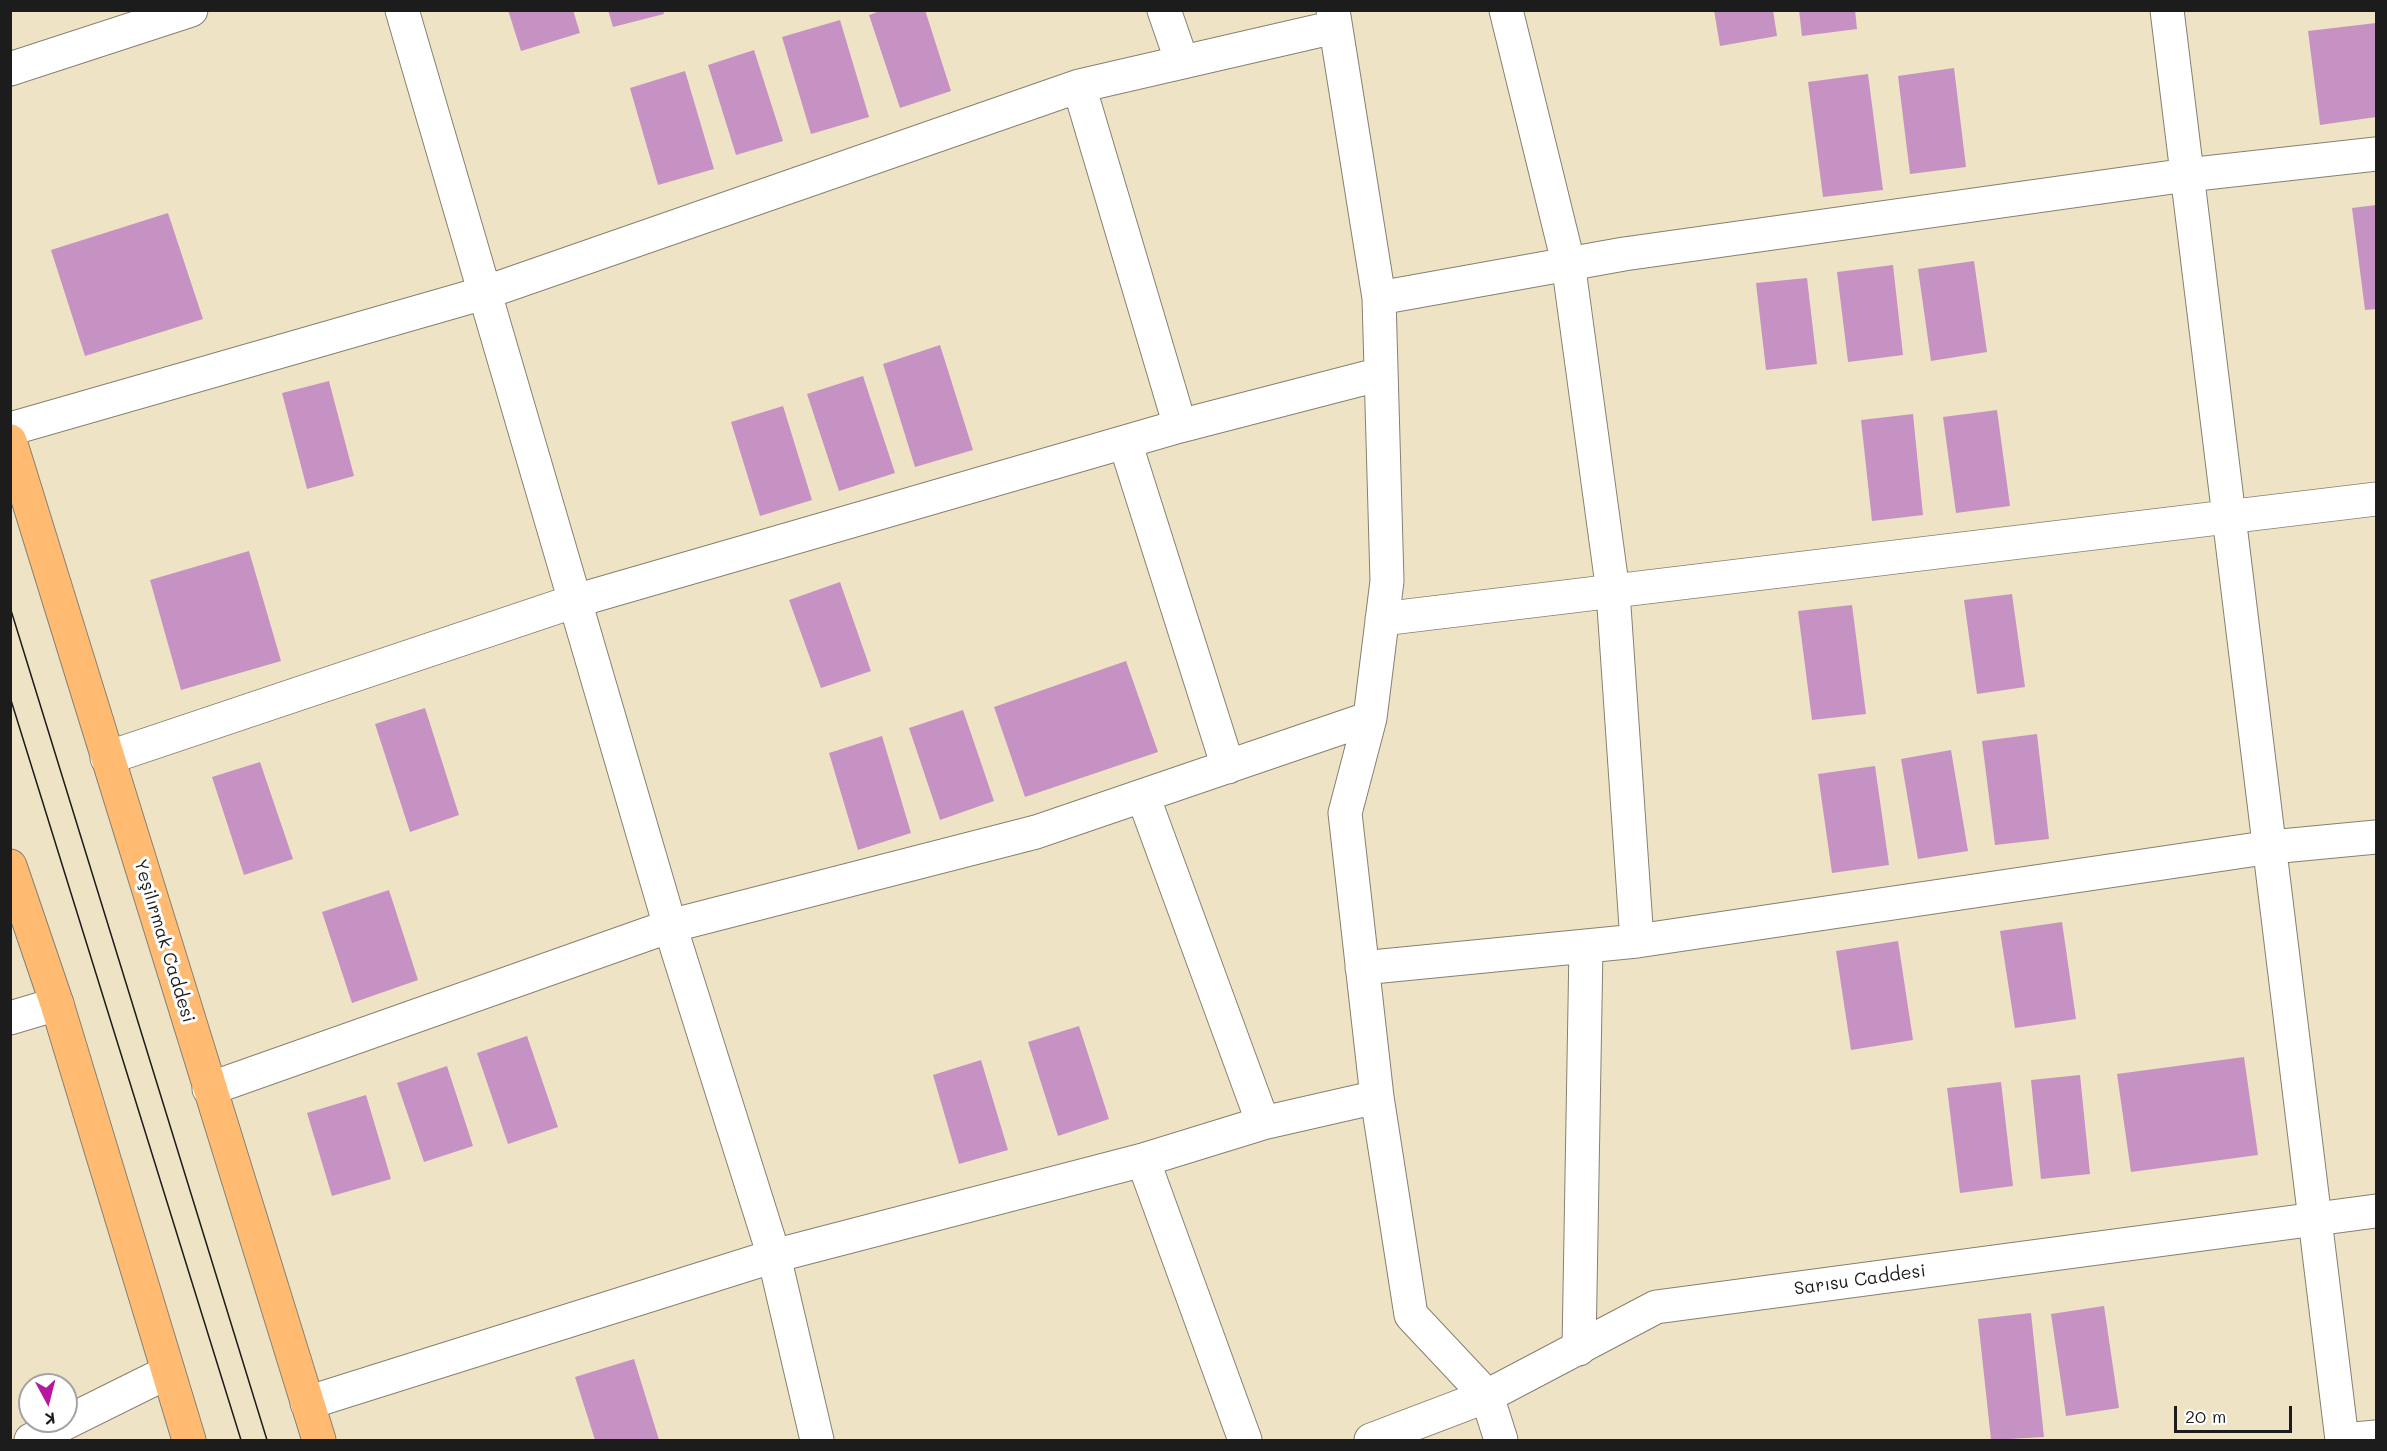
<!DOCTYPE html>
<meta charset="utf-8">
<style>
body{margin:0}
#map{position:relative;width:2387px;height:1451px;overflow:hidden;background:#efe3c6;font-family:Mali,sans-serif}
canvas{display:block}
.frame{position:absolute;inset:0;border:12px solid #1c1c1c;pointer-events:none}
.north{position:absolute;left:18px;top:1373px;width:60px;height:60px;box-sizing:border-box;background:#fff;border:2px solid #a4a4a4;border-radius:50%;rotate:173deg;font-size:16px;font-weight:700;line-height:24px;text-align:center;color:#1c1c1c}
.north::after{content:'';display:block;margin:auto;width:21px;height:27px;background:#b5179e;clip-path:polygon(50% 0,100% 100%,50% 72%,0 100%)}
.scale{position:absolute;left:2174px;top:1406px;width:118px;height:27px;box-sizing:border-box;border:3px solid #1c1c1c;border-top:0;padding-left:8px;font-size:18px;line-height:21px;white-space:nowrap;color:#1c1c1c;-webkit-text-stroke:4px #fff;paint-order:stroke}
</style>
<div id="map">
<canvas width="2387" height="1451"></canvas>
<div class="frame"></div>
<div class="north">K</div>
<div class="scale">20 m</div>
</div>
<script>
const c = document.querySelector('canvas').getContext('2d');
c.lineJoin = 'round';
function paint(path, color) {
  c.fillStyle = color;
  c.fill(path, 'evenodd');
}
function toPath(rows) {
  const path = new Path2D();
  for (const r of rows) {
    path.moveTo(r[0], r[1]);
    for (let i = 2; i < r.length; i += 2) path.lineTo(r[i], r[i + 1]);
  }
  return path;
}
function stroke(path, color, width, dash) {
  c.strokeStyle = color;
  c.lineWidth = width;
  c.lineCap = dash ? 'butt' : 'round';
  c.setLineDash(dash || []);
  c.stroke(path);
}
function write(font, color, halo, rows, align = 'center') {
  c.font = font + ' Mali,sans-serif';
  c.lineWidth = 6;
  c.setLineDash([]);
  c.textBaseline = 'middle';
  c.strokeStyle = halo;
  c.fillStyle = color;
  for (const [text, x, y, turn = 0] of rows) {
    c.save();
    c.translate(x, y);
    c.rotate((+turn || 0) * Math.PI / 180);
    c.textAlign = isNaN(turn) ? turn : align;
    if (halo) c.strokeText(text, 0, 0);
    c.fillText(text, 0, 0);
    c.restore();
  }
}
paint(toPath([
 [508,10,573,10,580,33,521,51],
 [608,10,663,10,664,14,613,27],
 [883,10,925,10,951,91,900,108,869,15],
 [1714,10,1773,10,1777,36,1720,46],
 [1799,10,1855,10,1857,29,1802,36],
 [840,20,869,117,811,134,782,37],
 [2376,23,2376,117,2320,125,2308,31],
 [754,50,783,141,736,155,708,65],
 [1954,68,1966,167,1910,174,1898,76],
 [685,71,714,169,658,185,630,88],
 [1868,74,1883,190,1823,197,1808,82],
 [2376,205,2376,309,2365,310,2352,208],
 [168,213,203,319,85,356,51,250],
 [1974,261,1987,352,1931,361,1918,269],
 [1893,265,1903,355,1848,362,1837,272],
 [1807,278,1817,364,1766,370,1756,283],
 [940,345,973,450,915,467,883,364],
 [863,376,895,473,839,491,807,394],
 [329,381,354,476,307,489,282,393],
 [783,406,812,500,760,516,731,422],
 [1997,410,2010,506,1956,513,1943,417],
 [1913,414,1923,515,1872,521,1861,420],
 [249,551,281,661,181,690,150,580],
 [840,582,871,671,821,688,789,600],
 [2012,594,2025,687,1977,694,1964,600],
 [1852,605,1866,714,1812,720,1798,611],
 [1126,661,1158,752,1025,797,994,707],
 [425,708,459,815,410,832,375,724],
 [963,710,994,801,940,820,909,728],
 [2037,734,2049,839,1995,845,1982,741],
 [882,736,911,833,858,850,829,753],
 [1951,750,1968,851,1918,859,1901,759],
 [260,762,293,859,244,875,212,777],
 [1875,766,1889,865,1832,873,1818,774],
 [389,890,418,980,352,1003,322,912],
 [2062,922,2076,1019,2015,1028,2000,931],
 [1898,941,1913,1040,1851,1050,1836,951],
 [1079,1026,1109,1119,1058,1136,1028,1042],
 [527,1036,558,1127,508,1144,477,1053],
 [2244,1057,2258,1155,2131,1172,2117,1074],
 [981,1060,1008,1150,959,1164,933,1075],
 [447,1066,473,1146,424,1162,397,1083],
 [2080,1075,2090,1174,2041,1179,2031,1080],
 [2001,1082,2013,1186,1960,1193,1947,1088],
 [366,1095,391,1179,332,1196,307,1113],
 [2104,1306,2119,1408,2066,1416,2051,1314],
 [2031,1313,2044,1437,1991,1440,1978,1319],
 [634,1359,659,1440,595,1440,575,1377]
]), '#c692c3');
const minor = toPath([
 [402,10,670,926,774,1256,817,1440],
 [1164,10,1182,62],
 [1333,10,1379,298,1387,581,1370,718,1345,813,1377,1097,1411,1315,1487,1396,1501,1440],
 [1506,10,1568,262,1613,592,1637,941],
 [2167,10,2342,1440],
 [10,69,191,10],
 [1079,86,1180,426],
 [1379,298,1624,254,2187,175,2376,154],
 [10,429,484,293,1079,86,1335,27],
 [1125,442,1228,767],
 [1382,619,2376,499],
 [107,758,575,601,1180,426,1381,374],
 [1143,796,1263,1123],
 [1362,968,1637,941,2271,847,2376,837],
 [10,1018,57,1004],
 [209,1089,670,926,1036,832,1370,718],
 [1143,1160,1245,1440],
 [1579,1349,1586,947],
 [307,1403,774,1256,1143,1160,1263,1123,1377,1097],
 [31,1440,168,1372],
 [2344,1440,2376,1437]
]);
const tertiary = toPath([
 [1371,1440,1487,1396,1656,1307,2376,1211]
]);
const primary = toPath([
 [10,441,319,1440],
 [10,866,57,1004,189,1440]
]);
stroke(minor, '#868071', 35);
stroke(tertiary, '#868071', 35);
stroke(primary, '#868071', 35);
stroke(minor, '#fff', 33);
stroke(tertiary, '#fff', 33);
stroke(primary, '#ffbb71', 33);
stroke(toPath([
 [10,607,267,1440],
 [10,697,241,1440]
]), '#1c1c1c', 1.5);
write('18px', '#1c1c1c', '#fff', [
 ["Yeşilırmak Caddesi",164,941,73],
 ["Sarısu Caddesi",1860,1280,-8]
]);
</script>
